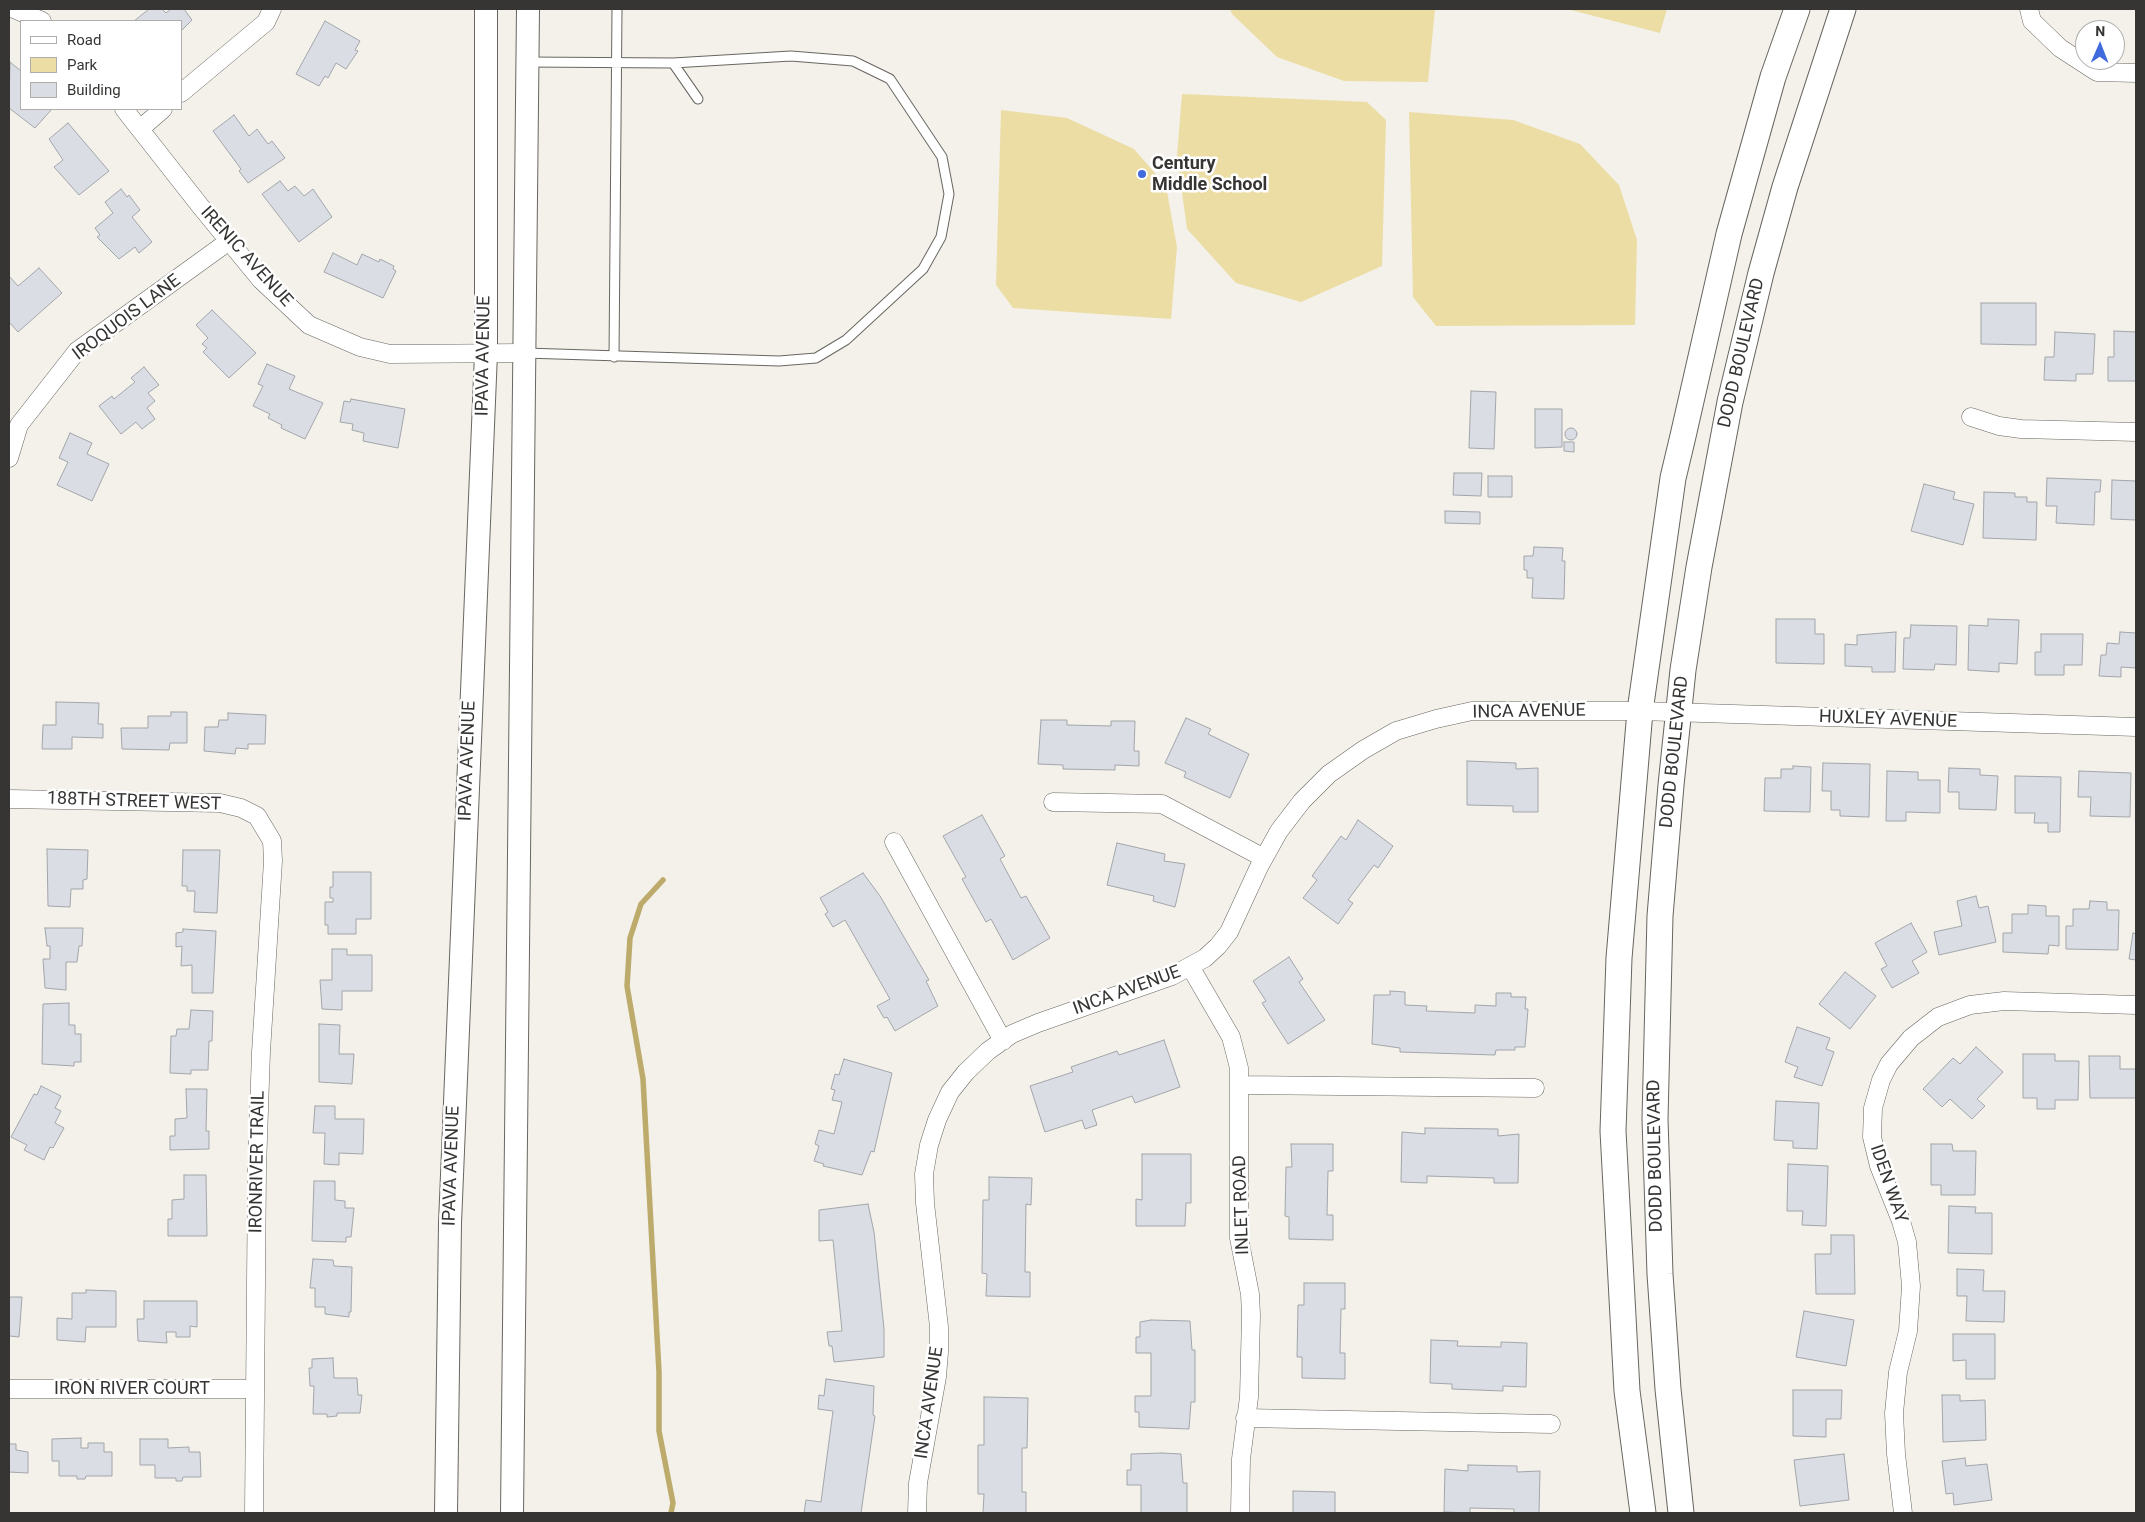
<!DOCTYPE html>
<style>
body{margin:0}
#map{position:relative;width:2145px;height:1522px;overflow:hidden;background:#f3f1ea;font-family:Roboto,sans-serif}
canvas{display:block}
.frame{position:absolute;inset:0;border:10px solid #363533;pointer-events:none}
.legend{position:absolute;left:20px;top:20px;width:162px;height:90px;box-sizing:border-box;background:#fff;border:1px solid #afaead;margin:0;padding:6px 9px;list-style:none;font-size:15px;color:#363533}
.legend li{display:flex;align-items:center;gap:10px;height:25px}
.legend b{width:25px;border:1px solid #afaead}
.north{position:absolute;left:2075px;top:20px;width:50px;height:50px;box-sizing:border-box;background:#fff;border:1px solid #afaead;border-radius:50%;rotate:1deg;font-size:14px;font-weight:700;line-height:20px;text-align:center;color:#363533}
.north::after{content:'';display:block;margin:auto;width:18px;height:22px;background:#416adc;clip-path:polygon(50% 0,100% 100%,50% 72%,0 100%)}
</style>
<div id="map">
<canvas width="2145" height="1522"></canvas>
<div class="frame"></div>
<ul class="legend">
<li><b style="height:6px;background:#fff"></b>Road</li>
<li><b style="height:14px;background:#ecdda5"></b>Park</li>
<li><b style="height:14px;background:#dadde3"></b>Building</li>
</ul>
<div class="north">N</div>
</div>
<script>
const c = document.querySelector('canvas').getContext('2d');
c.lineJoin = 'round';
function paint(path, color) {
  c.fillStyle = color;
  c.fill(path, 'evenodd');
}
function toPath(rows) {
  const path = new Path2D();
  for (const r of rows) {
    if (r.length === 3) {
      path.moveTo(r[0] + r[2], r[1]);
      path.arc(r[0], r[1], r[2], 0, 2 * Math.PI);
      continue;
    }
    path.moveTo(r[0], r[1]);
    for (let i = 2; i < r.length; i += 2) path.lineTo(r[i], r[i + 1]);
  }
  return path;
}
function stroke(path, color, width, dash) {
  c.strokeStyle = color;
  c.lineWidth = width;
  c.lineCap = dash ? 'butt' : 'round';
  c.setLineDash(dash || []);
  c.stroke(path);
}
function write(font, color, halo, rows, align = 'center') {
  c.font = font + ' Roboto,sans-serif';
  c.lineWidth = 5;
  c.setLineDash([]);
  c.textBaseline = 'middle';
  c.strokeStyle = halo;
  c.fillStyle = color;
  for (const [text, x, y, turn = 0] of rows) {
    c.save();
    c.translate(x, y);
    c.rotate((+turn || 0) * Math.PI / 180);
    c.textAlign = isNaN(turn) ? turn : align;
    if (halo) c.strokeText(text, 0, 0);
    c.fillText(text, 0, 0);
    c.restore();
  }
}
paint(toPath([
 [1230,9,1435,9,1428,82,1344,81,1277,57,1232,14],
 [1567,9,1667,9,1660,33],
 [1182,94,1367,102,1386,120,1382,266,1301,302,1236,283,1187,229,1177,156],
 [1001,110,1067,118,1134,149,1166,186,1177,247,1171,319,1013,308,996,285],
 [1409,112,1513,120,1580,144,1619,185,1637,240,1635,325,1436,326,1413,297]
]), '#ecdda5');
stroke(toPath([
 [663,880,641,904,630,938,627,986,643,1079,659,1372,659,1431,673,1503,671,1513]
]), '#bdab6b', 5.5);
const building = toPath([
 [149,9,162,9,166,13,171,9,184,9,192,20,181,31,181,21,134,21,149,9],
 [325,21,360,41,355,50,358,51,346,69,336,63,328,78,325,76,319,86,296,74,325,21],
 [10,62,21,71,21,109,52,109,35,128,9,108,10,62],
 [234,115,249,136,257,129,268,144,272,141,285,158,248,183,239,171,241,169,213,131,234,115],
 [68,123,109,171,79,195,54,167,63,160,49,139,68,123],
 [280,181,288,191,295,186,304,196,313,189,332,217,299,242,262,194,280,181],
 [121,189,127,197,129,195,140,210,132,217,152,242,139,253,135,247,119,259,97,237,100,235,95,228,113,213,105,202,121,189],
 [333,253,357,265,362,254,379,262,380,259,394,266,393,269,396,271,383,298,324,272,333,253],
 [39,268,62,293,18,332,9,322,9,276,18,286,39,268],
 [1981,303,2036,303,2036,345,1981,344,1981,303],
 [212,310,256,353,229,378,203,352,207,348,202,344,208,338,196,325,212,310],
 [2114,331,2136,332,2136,381,2108,381,2108,357,2114,357,2114,331],
 [2055,332,2095,334,2093,374,2076,374,2076,381,2044,380,2045,357,2054,357,2055,332],
 [267,364,295,376,289,389,323,403,305,439,281,428,282,425,268,418,270,414,253,406,263,386,258,384,267,364],
 [144,367,159,385,148,393,155,401,147,408,155,419,142,429,136,422,121,434,99,406,112,396,114,399,135,382,131,378,144,367],
 [1471,391,1496,392,1494,449,1469,448,1471,391],
 [351,399,405,409,398,448,363,441,364,433,352,430,353,424,340,422,344,401,350,402,351,399],
 [1535,409,1562,409,1562,447,1535,448,1535,409],
 [1571,434,6],
 [70,433,92,443,87,454,109,464,92,501,57,485,68,462,59,458,70,433],
 [1564,442,1574,442,1574,452,1564,451,1564,442],
 [1454,473,1482,473,1481,496,1453,495,1454,473],
 [1488,476,1512,476,1512,497,1488,497,1488,476],
 [2047,478,2101,480,2100,492,2095,492,2094,525,2056,523,2057,506,2046,506,2047,478],
 [2112,480,2136,481,2136,520,2111,519,2112,480],
 [1924,484,1955,492,1953,499,1974,504,1963,545,1911,531,1924,484],
 [1984,492,2015,493,2015,497,2027,497,2027,502,2037,502,2036,540,1983,538,1984,492],
 [1445,511,1480,512,1480,524,1445,523,1445,511],
 [1534,547,1563,548,1562,561,1565,561,1564,599,1532,598,1533,578,1527,578,1527,570,1524,570,1524,556,1533,556,1534,547],
 [1776,619,1815,619,1815,634,1824,634,1824,664,1776,663,1776,619],
 [1988,619,2019,620,2017,664,1999,663,1999,672,1968,670,1969,625,1988,626,1988,619],
 [1911,625,1957,626,1956,665,1935,664,1934,670,1903,669,1904,638,1910,638,1911,625],
 [1896,632,1895,672,1872,672,1872,667,1845,666,1845,644,1857,645,1857,635,1896,632],
 [2120,632,2136,633,2136,668,2121,667,2121,677,2099,676,2101,655,2106,655,2107,643,2119,644,2120,632],
 [2041,634,2083,634,2082,665,2064,665,2064,675,2035,675,2035,652,2041,652,2041,634],
 [56,702,99,703,98,724,103,724,103,738,72,737,72,749,42,749,43,725,56,725,56,702],
 [171,712,187,712,187,743,170,743,169,750,122,749,121,728,148,728,148,716,171,716,171,712],
 [228,713,266,715,265,744,248,744,248,749,236,748,235,754,204,751,205,727,218,727,219,720,228,720,228,713],
 [1186,718,1211,729,1208,734,1249,754,1230,798,1184,777,1186,772,1165,763,1186,718],
 [1041,720,1067,720,1067,725,1111,726,1111,721,1135,721,1134,751,1139,751,1139,766,1115,765,1115,770,1063,769,1063,765,1038,764,1041,720],
 [1467,761,1516,763,1516,769,1538,768,1538,812,1513,812,1513,806,1467,805,1467,761],
 [1823,763,1870,764,1869,817,1840,816,1840,810,1831,810,1831,791,1822,791,1823,763],
 [1793,766,1811,767,1810,812,1764,811,1765,778,1781,778,1781,769,1793,769,1793,766],
 [1949,768,1980,769,1980,775,1998,776,1996,810,1959,809,1959,792,1948,792,1949,768],
 [1887,771,1918,772,1918,780,1940,780,1940,813,1906,812,1906,821,1886,821,1887,771],
 [2079,771,2131,773,2130,817,2090,816,2091,797,2078,797,2079,771],
 [2015,776,2061,777,2060,832,2048,832,2048,823,2034,823,2035,813,2015,813,2015,776],
 [982,815,1005,856,1000,859,1021,898,1026,896,1050,938,1013,960,991,919,986,922,962,879,966,877,943,836,982,815],
 [1358,820,1393,846,1378,868,1374,865,1348,900,1353,903,1338,924,1303,898,1317,880,1312,876,1341,836,1346,840,1358,820],
 [1117,843,1165,854,1164,861,1185,864,1175,907,1153,901,1154,896,1107,885,1117,843],
 [47,849,88,850,87,879,83,880,83,889,71,889,70,907,48,906,47,849],
 [183,850,220,850,217,913,194,912,195,891,187,891,187,886,182,886,183,850],
 [333,872,371,872,371,919,356,919,356,934,328,934,328,925,325,925,325,902,333,902,333,898,330,898,330,887,333,887,333,872],
 [863,873,880,896,929,980,926,981,938,1006,895,1031,887,1017,884,1018,877,1006,890,999,845,920,833,927,825,914,828,912,820,898,863,873],
 [1976,896,1979,908,1988,906,1996,942,1939,955,1934,932,1962,926,1957,901,1976,896],
 [2090,901,2107,902,2107,910,2119,910,2118,950,2066,949,2066,926,2073,926,2073,909,2089,909,2090,901],
 [2028,905,2046,906,2046,916,2059,916,2059,946,2049,945,2048,954,2003,952,2003,933,2012,933,2012,914,2028,914,2028,905],
 [1911,923,1927,952,1912,961,1919,973,1892,988,1881,969,1887,966,1875,943,1911,923],
 [45,928,83,928,82,946,79,946,77,962,66,962,66,990,45,988,43,959,50,959,50,946,47,946,45,928],
 [183,929,216,931,213,993,192,993,192,965,181,966,182,946,176,947,176,933,183,932,183,929],
 [2133,933,2136,934,2136,960,2129,959,2133,933],
 [332,949,347,949,347,955,372,955,372,991,342,991,342,1010,322,1009,320,980,332,980,332,949],
 [1289,957,1303,979,1299,982,1325,1020,1288,1044,1262,1003,1266,1001,1253,981,1289,957],
 [1845,972,1876,996,1850,1029,1819,1004,1845,972],
 [1390,991,1405,992,1405,1005,1427,1006,1426,1011,1475,1013,1475,1005,1496,1006,1496,993,1511,993,1511,997,1526,997,1525,1009,1528,1009,1525,1047,1515,1047,1515,1050,1496,1050,1495,1055,1400,1052,1400,1048,1372,1044,1374,995,1390,995,1390,991],
 [69,1003,69,1025,75,1025,75,1034,81,1034,81,1062,74,1062,74,1066,42,1064,43,1004,69,1003],
 [191,1010,213,1011,212,1041,209,1041,208,1070,191,1070,191,1074,170,1073,171,1036,176,1036,177,1029,189,1029,191,1010],
 [319,1024,340,1025,339,1054,354,1054,352,1084,319,1082,319,1024],
 [1797,1027,1830,1038,1826,1049,1834,1052,1822,1086,1794,1077,1798,1067,1785,1062,1797,1027],
 [1164,1040,1180,1087,1135,1103,1132,1096,1092,1110,1097,1125,1085,1129,1082,1120,1045,1132,1030,1086,1073,1072,1071,1067,1117,1051,1119,1055,1164,1040],
 [1976,1047,2003,1072,1977,1099,1985,1106,1972,1119,1950,1099,1942,1107,1923,1089,1953,1058,1960,1064,1976,1047],
 [2023,1054,2055,1054,2055,1061,2079,1061,2078,1100,2055,1100,2055,1109,2037,1109,2037,1098,2023,1098,2023,1054],
 [2089,1056,2120,1056,2120,1069,2136,1069,2136,1098,2090,1098,2089,1056],
 [844,1059,892,1073,874,1152,871,1151,862,1175,823,1166,824,1164,814,1161,819,1146,815,1144,819,1130,834,1134,842,1102,832,1100,835,1090,831,1089,835,1074,839,1075,844,1059],
 [41,1086,61,1096,55,1108,61,1111,55,1123,64,1128,53,1148,50,1147,44,1160,24,1150,27,1145,11,1137,34,1094,37,1095,41,1086],
 [186,1089,207,1089,206,1131,209,1131,209,1149,170,1150,170,1136,175,1136,175,1119,187,1118,186,1089],
 [1776,1101,1819,1103,1817,1149,1793,1148,1793,1141,1774,1140,1776,1101],
 [315,1106,335,1106,335,1119,364,1119,363,1154,339,1153,339,1165,324,1164,325,1133,313,1133,315,1106],
 [1425,1128,1498,1129,1498,1136,1519,1134,1518,1183,1494,1183,1494,1178,1427,1176,1427,1183,1401,1182,1402,1132,1425,1134,1425,1128],
 [1291,1144,1333,1144,1333,1171,1328,1171,1327,1215,1333,1215,1333,1240,1289,1239,1289,1217,1285,1216,1286,1167,1292,1167,1291,1144],
 [1931,1144,1952,1144,1953,1151,1976,1151,1975,1195,1941,1195,1941,1185,1931,1185,1931,1144],
 [1142,1154,1191,1154,1191,1203,1186,1203,1185,1226,1136,1226,1136,1199,1142,1200,1142,1154],
 [1788,1164,1828,1166,1826,1226,1802,1225,1803,1211,1787,1211,1788,1164],
 [184,1175,206,1175,207,1236,168,1236,168,1219,172,1219,172,1200,184,1199,184,1175],
 [989,1177,1032,1178,1031,1205,1026,1204,1025,1272,1030,1272,1030,1297,986,1296,987,1274,982,1273,983,1200,989,1200,989,1177],
 [314,1181,335,1181,335,1200,345,1201,345,1208,354,1208,351,1237,346,1237,346,1242,312,1241,314,1181],
 [868,1204,874,1232,884,1329,884,1357,834,1362,832,1346,829,1346,827,1332,842,1331,833,1240,819,1241,819,1210,868,1204],
 [1949,1206,1976,1207,1975,1213,1992,1213,1992,1254,1948,1253,1949,1206],
 [1831,1235,1854,1235,1855,1294,1816,1294,1815,1254,1831,1254,1831,1235],
 [313,1259,333,1260,334,1266,352,1267,351,1312,349,1312,349,1317,325,1314,325,1307,315,1307,315,1288,310,1288,313,1259],
 [1957,1269,1984,1270,1983,1291,2005,1291,2004,1322,1966,1321,1967,1296,1957,1296,1957,1269],
 [1304,1283,1345,1283,1345,1309,1341,1309,1340,1353,1345,1353,1345,1379,1302,1378,1302,1357,1297,1357,1298,1305,1304,1305,1304,1283],
 [86,1290,116,1291,116,1327,86,1327,85,1342,57,1340,57,1318,72,1319,72,1293,86,1293,86,1290],
 [9,1297,22,1297,19,1337,10,1336,9,1338,9,1297],
 [144,1301,197,1301,197,1327,190,1326,190,1337,176,1337,176,1332,166,1332,167,1343,138,1341,137,1319,144,1319,144,1301],
 [1804,1311,1854,1320,1846,1366,1796,1357,1804,1311],
 [1151,1320,1190,1321,1192,1350,1195,1350,1195,1402,1191,1402,1189,1429,1139,1427,1139,1412,1135,1412,1135,1396,1151,1396,1151,1353,1136,1353,1136,1337,1140,1337,1140,1322,1151,1320],
 [1953,1334,1995,1334,1995,1379,1966,1379,1966,1360,1953,1361,1953,1334],
 [1431,1340,1458,1341,1457,1346,1501,1347,1501,1342,1527,1343,1526,1387,1503,1386,1503,1391,1452,1389,1452,1384,1430,1383,1431,1340],
 [333,1358,334,1378,357,1378,358,1395,362,1395,360,1413,337,1413,337,1416,327,1417,327,1414,313,1414,314,1386,310,1386,309,1368,312,1368,312,1359,333,1358],
 [826,1379,874,1386,873,1415,875,1416,861,1513,804,1513,806,1500,821,1502,833,1411,818,1409,819,1395,824,1396,826,1379],
 [1793,1390,1842,1390,1841,1419,1826,1419,1826,1437,1793,1436,1793,1390],
 [1942,1395,1960,1395,1960,1401,1985,1400,1986,1440,1943,1442,1942,1395],
 [984,1397,1028,1398,1027,1448,1022,1448,1022,1492,1026,1492,1026,1513,983,1513,984,1494,978,1494,978,1445,984,1445,984,1397],
 [81,1438,81,1448,88,1448,88,1443,104,1443,104,1452,112,1452,112,1476,86,1476,85,1479,77,1479,77,1476,59,1476,59,1461,52,1461,52,1439,81,1438],
 [140,1439,168,1439,168,1448,189,1447,189,1452,200,1452,201,1477,183,1477,182,1481,176,1481,176,1478,155,1478,155,1465,140,1465,140,1439],
 [9,1444,16,1444,16,1450,28,1452,28,1473,9,1472,9,1444],
 [1162,1453,1181,1454,1183,1483,1187,1483,1187,1513,1141,1513,1141,1485,1127,1485,1127,1470,1131,1470,1131,1454,1162,1453],
 [1844,1454,1849,1500,1800,1506,1794,1460,1844,1454],
 [1965,1458,1966,1466,1987,1464,1992,1500,1954,1505,1953,1493,1946,1494,1942,1461,1965,1458],
 [1468,1465,1517,1466,1517,1472,1540,1471,1539,1513,1514,1513,1514,1509,1470,1508,1470,1513,1444,1512,1445,1469,1468,1471,1468,1465],
 [1293,1491,1335,1492,1335,1513,1293,1513,1293,1491]
]);
paint(building, '#dadde3');
stroke(building, '#a2a5aa', 1);
const service = toPath([
 [673,63,698,99],
 [525,353,779,361,816,358,846,340,923,269,941,237,949,194,942,157,890,79,853,61,791,56,673,63,527,62],
 [614,357,617,9]
]);
const minor = toPath([
 [14,9,42,21],
 [2029,9,2032,21,2060,48,2097,72,2136,73],
 [181,93,266,22,272,9],
 [124,109,201,207,261,280,309,325,360,347,390,354,524,353],
 [140,129,163,109],
 [1971,417,1999,426,2021,429,2136,432],
 [9,458,19,425,77,351,229,241],
 [9,799,220,803,241,808,257,816,272,841,273,861,261,1052,257,1168,254,1513],
 [1053,802,1162,804,1264,858],
 [894,842,1003,1041],
 [1191,968,1231,1037,1239,1068,1239,1238,1250,1294,1251,1315,1249,1397,1241,1459,1240,1513],
 [1240,1085,1535,1088],
 [9,1389,255,1389],
 [1245,1418,1551,1424],
 [917,1513,918,1483,937,1377,939,1352,939,1327,925,1203,924,1174,929,1145,937,1120,950,1092,966,1072,988,1051,1012,1034,1038,1023,1172,976,1205,958,1218,946,1229,932,1259,867,1279,831,1302,801,1329,774,1363,750,1396,731,1436,719,1472,711,1640,711,2136,727],
 [1903,1513,1896,1454,1894,1413,1898,1372,1908,1331,1911,1286,1907,1242,1901,1221,1879,1166,1872,1137,1873,1108,1881,1080,1889,1064,1911,1038,1938,1017,1970,1005,2004,1001,2136,1005]
]);
const tertiary = toPath([
 [446,1513,450,1223,486,353,486,9],
 [512,1513,528,9]
]);
const secondary = toPath([
 [1643,1513,1627,1391,1613,1131,1619,958,1640,711,1673,478,1683,436,1729,234,1773,77,1797,9],
 [1681,1513,1668,1389,1660,1274,1655,1119,1660,916,1671,785,1683,670,1699,567,1730,402,1761,273,1785,187,1843,9]
]);
stroke(service, '#686660', 11);
stroke(minor, '#686660', 19);
stroke(tertiary, '#686660', 24);
stroke(secondary, '#686660', 27);
stroke(service, '#fff', 9);
stroke(minor, '#fff', 18);
stroke(tertiary, '#fff', 22);
stroke(secondary, '#fff', 25);
for (const [x, y, r, color] of [
 [1142,174,5,"#416adc"]
]) {
  const dot = new Path2D();
  dot.arc(x, y, r, 0, 2 * Math.PI);
  c.fillStyle = color;
  c.fill(dot);
  stroke(dot, '#fff', 2);
}
write('bold 18px', '#363533', '#fff', [
 ["Century",1152,164],
 ["Middle School",1152,185]
], 'left');
write('18px', '#363533', '#fff', [
 ["IRENIC AVENUE",246,257,48],
 ["IROQUOIS LANE",127,318,-37],
 ["DODD BOULEVARD",1742,353,-77],
 ["IPAVA AVENUE",484,356,-89],
 ["INCA AVENUE",1529,712,-1],
 ["HUXLEY AVENUE",1888,720,2],
 ["DODD BOULEVARD",1675,752,-84],
 ["IPAVA AVENUE",468,761,-88],
 ["188TH STREET WEST",134,802,2],
 ["INCA AVENUE",1127,991,-20],
 ["DODD BOULEVARD",1656,1156,-91],
 ["IRONRIVER TRAIL",258,1162,-89],
 ["IPAVA AVENUE",452,1166,-88],
 ["IDEN WAY",1888,1184,71],
 ["INLET ROAD",1242,1205,-92],
 ["IRON RIVER COURT",132,1389],
 ["INCA AVENUE",930,1403,-82]
]);
</script>
